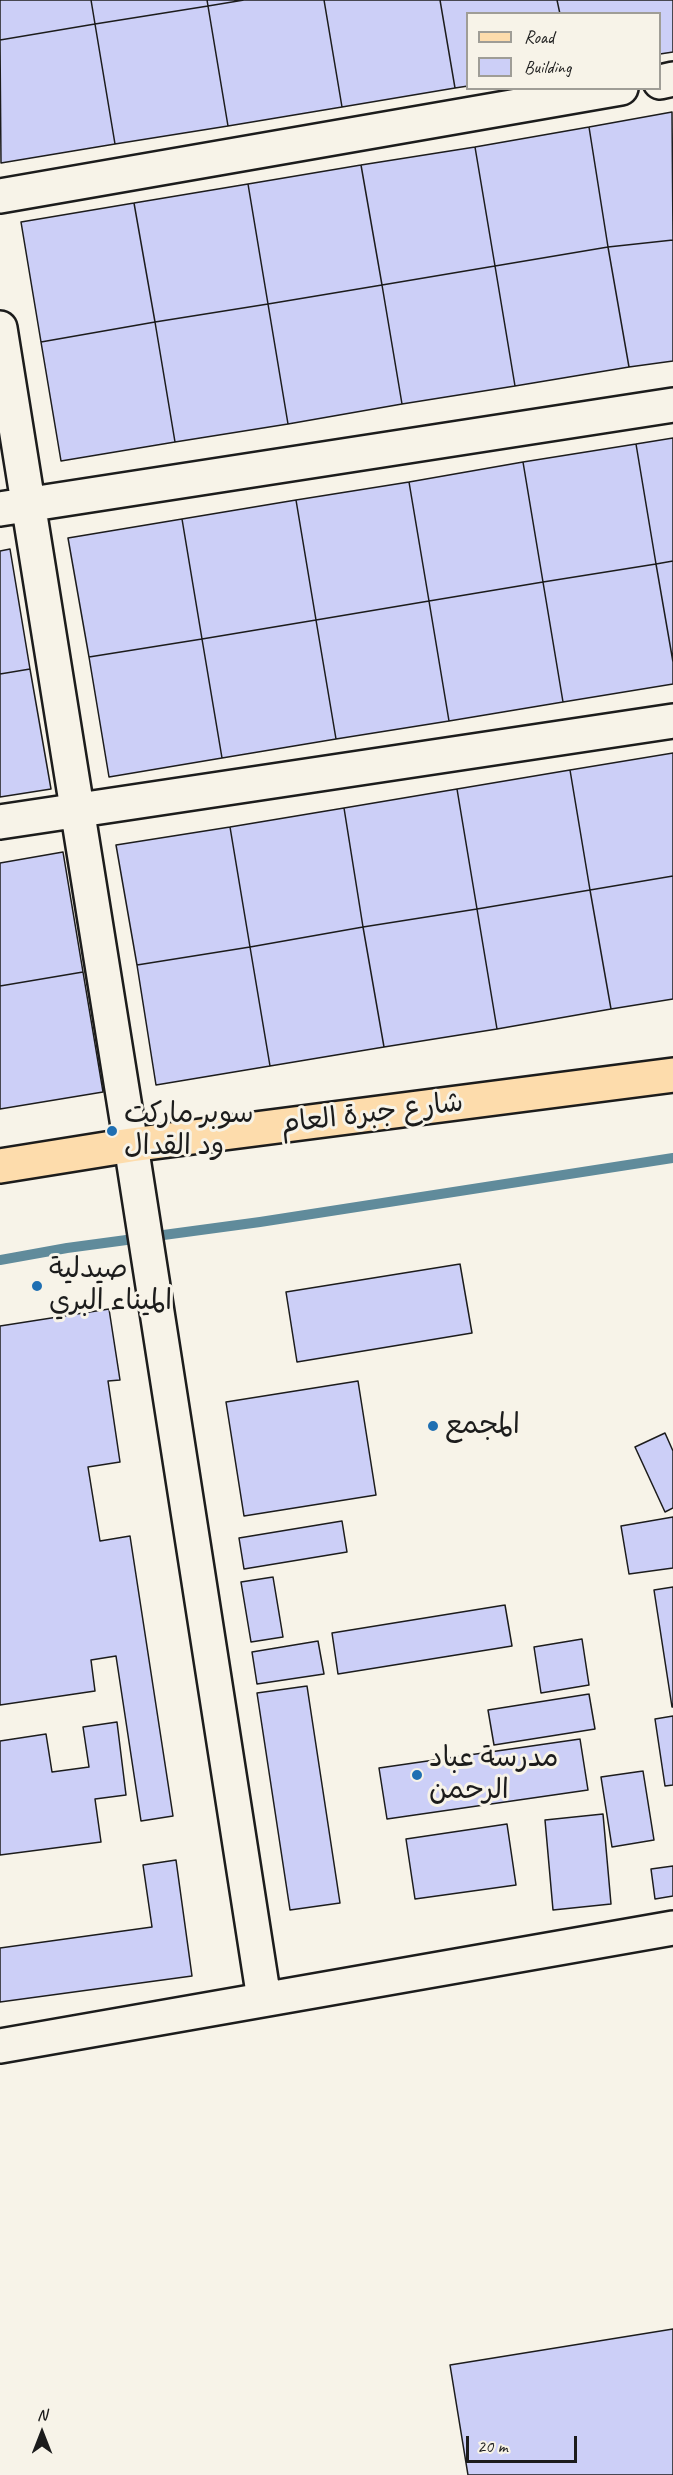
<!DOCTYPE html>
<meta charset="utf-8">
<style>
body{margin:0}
#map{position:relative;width:673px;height:2475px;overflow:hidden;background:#f7f3e8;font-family:Caveat,sans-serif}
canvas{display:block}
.legend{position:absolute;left:466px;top:12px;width:195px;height:78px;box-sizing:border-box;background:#f7f3e8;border:2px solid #9f9d96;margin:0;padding:8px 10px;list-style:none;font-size:18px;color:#1c1c1c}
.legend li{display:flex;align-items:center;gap:12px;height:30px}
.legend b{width:30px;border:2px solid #9f9d96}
.north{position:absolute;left:12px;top:2403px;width:60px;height:60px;-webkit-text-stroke:4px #f7f3e8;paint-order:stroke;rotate:0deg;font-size:16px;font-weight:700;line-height:24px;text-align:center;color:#1c1c1c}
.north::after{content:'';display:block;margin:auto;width:21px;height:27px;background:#1c1c1c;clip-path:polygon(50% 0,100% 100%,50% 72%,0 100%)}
.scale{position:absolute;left:466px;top:2436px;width:111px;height:27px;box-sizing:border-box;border:3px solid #1c1c1c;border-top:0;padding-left:8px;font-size:18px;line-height:21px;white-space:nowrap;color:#1c1c1c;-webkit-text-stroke:4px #f7f3e8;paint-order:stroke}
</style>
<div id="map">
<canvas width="673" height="2475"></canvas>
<ul class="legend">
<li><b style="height:8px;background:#fddcac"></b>Road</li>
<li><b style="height:16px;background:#cccff7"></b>Building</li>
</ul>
<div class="north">N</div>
<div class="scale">20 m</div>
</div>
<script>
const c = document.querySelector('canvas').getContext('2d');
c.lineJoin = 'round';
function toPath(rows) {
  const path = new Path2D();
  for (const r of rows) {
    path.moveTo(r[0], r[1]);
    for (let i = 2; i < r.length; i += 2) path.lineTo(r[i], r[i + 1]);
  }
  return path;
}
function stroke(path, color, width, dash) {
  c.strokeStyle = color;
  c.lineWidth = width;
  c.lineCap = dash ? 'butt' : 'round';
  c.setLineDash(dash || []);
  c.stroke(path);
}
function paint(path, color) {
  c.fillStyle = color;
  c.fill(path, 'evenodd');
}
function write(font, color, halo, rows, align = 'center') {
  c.font = font + ' Caveat,"Playpen Sans Arabic",sans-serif';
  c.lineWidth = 6;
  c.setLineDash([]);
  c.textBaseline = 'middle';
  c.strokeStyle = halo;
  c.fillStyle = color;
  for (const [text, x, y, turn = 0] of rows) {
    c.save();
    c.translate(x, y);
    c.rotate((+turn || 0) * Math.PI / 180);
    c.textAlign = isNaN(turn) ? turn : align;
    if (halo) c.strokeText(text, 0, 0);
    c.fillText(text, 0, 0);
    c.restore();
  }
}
stroke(toPath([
 [0,1260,67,1248,260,1222,673,1158]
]), '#608b9b', 10);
const building = toPath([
 [0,0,91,0,95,24,0,40,0,0],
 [91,0,207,0,208,6,95,24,91,0],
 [207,0,244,0,208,6,207,0],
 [244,0,324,0,342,107,228,126,208,6,244,0],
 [324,0,440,0,455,88,342,107,324,0],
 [440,0,557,0,560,14,468,14,468,86,455,88,440,0],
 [557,0,673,0,673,52,660,54,660,14,560,14,557,0],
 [208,6,228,126,115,144,95,24,208,6],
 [95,24,115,144,1,163,0,40,95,24],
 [672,112,673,240,608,247,589,127,672,112],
 [589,127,608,247,495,266,475,147,589,127],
 [475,147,495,266,382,285,361,165,475,147],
 [361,165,382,285,268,304,248,184,361,165],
 [248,184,268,304,155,322,134,203,248,184],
 [134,203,155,322,41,342,21,222,134,203],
 [673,240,673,361,629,367,608,247,673,240],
 [608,247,629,367,515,386,495,266,608,247],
 [495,266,515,386,402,404,382,285,495,266],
 [382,285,402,404,288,424,268,304,382,285],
 [268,304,288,424,175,442,155,322,268,304],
 [155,322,175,442,61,461,41,342,155,322],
 [673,438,673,561,656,564,636,444,673,438],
 [636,444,656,564,543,582,523,462,636,444],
 [523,462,543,582,429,601,409,482,523,462],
 [409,482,429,601,316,620,296,500,409,482],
 [296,500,316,620,202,639,182,519,296,500],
 [182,519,202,639,89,657,68,538,182,519],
 [10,549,30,669,0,674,0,551,10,549],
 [673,561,673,662,656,564,673,561],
 [656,564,673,662,673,684,563,702,543,582,656,564],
 [543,582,563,702,449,721,429,601,543,582],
 [429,601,449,721,336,739,316,620,429,601],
 [316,620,336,739,222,758,202,639,316,620],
 [202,639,222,758,109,777,89,657,202,639],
 [30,669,51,789,0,797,0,674,30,669],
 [673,753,673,876,590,890,570,770,673,753],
 [570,770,590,890,477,909,457,789,570,770],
 [457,789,477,909,363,927,344,808,457,789],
 [344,808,363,927,250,947,230,827,344,808],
 [230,827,250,947,137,965,116,845,230,827],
 [63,852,83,972,0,986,0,863,63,852],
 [673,876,673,999,611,1009,590,890,673,876],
 [590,890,611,1009,497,1029,477,909,590,890],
 [477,909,497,1029,384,1047,363,927,477,909],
 [363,927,384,1047,270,1066,250,947,363,927],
 [250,947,270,1066,156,1085,137,965,250,947],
 [83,972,103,1092,0,1109,0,986,83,972],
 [460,1264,472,1333,297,1362,286,1292,460,1264],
 [109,1309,120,1380,108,1381,120,1462,88,1467,100,1541,130,1536,173,1816,141,1821,116,1656,91,1660,95,1691,0,1705,0,1326,109,1309],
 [358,1381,376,1495,244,1516,226,1402,358,1381],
 [665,1433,673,1451,673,1508,665,1512,635,1447,665,1433],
 [673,1517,673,1568,629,1574,621,1526,673,1517],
 [342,1521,347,1552,244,1569,239,1538,342,1521],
 [273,1577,283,1637,251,1642,241,1582,273,1577],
 [673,1587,673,1707,672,1707,654,1590,673,1587],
 [505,1605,512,1646,338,1674,332,1633,505,1605],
 [582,1639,589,1685,541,1693,534,1647,582,1639],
 [318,1641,324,1674,257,1684,252,1652,318,1641],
 [307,1686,340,1903,290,1910,257,1693,307,1686],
 [589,1694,595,1729,494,1745,488,1710,589,1694],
 [673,1716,673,1785,665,1786,655,1719,673,1716],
 [117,1722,126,1795,95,1799,101,1842,0,1855,0,1741,46,1734,52,1772,89,1767,83,1727,117,1722],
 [580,1739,588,1790,387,1819,379,1768,580,1739],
 [643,1771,654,1840,612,1847,601,1777,643,1771],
 [603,1814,611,1904,553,1910,545,1820,603,1814],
 [507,1824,516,1885,415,1899,406,1839,507,1824],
 [176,1860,192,1976,0,2002,0,1948,152,1927,143,1865,176,1860],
 [673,1866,673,1896,655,1899,651,1869,673,1866],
 [673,2329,673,2475,468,2475,450,2365,673,2329]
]);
paint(building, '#cccff7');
stroke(building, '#1c1c1c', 1.5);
const minor = toPath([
 [660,82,673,79],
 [0,196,621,88],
 [0,328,131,1145,264,1999],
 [0,509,673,405],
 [0,822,673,721],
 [0,2046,673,1928]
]);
const major = toPath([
 [0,1166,131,1145,673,1075]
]);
stroke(minor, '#1c1c1c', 38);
stroke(major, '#1c1c1c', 38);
stroke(minor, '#f7f3e8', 33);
stroke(major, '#fddcac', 33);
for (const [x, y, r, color] of [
 [112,1131,6,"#1f6fb2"],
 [37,1286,6,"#1f6fb2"],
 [433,1426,6,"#1f6fb2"],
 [417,1775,6,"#1f6fb2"]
]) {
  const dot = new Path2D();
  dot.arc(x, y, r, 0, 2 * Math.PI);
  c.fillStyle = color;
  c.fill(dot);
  stroke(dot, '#f7f3e8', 2);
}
write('28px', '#1c1c1c', '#f7f3e8', [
 ["شارع جبرة العام",372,1114,-7]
]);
write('28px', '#1c1c1c', '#f7f3e8', [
 ["سوبر ماركت",124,1115],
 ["ود القدال",124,1147],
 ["صيدلية",49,1270],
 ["الميناء البري",49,1302],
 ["المجمع",445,1426],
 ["مدرسة عباد",429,1759],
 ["الرحمن",429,1791]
], 'left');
</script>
